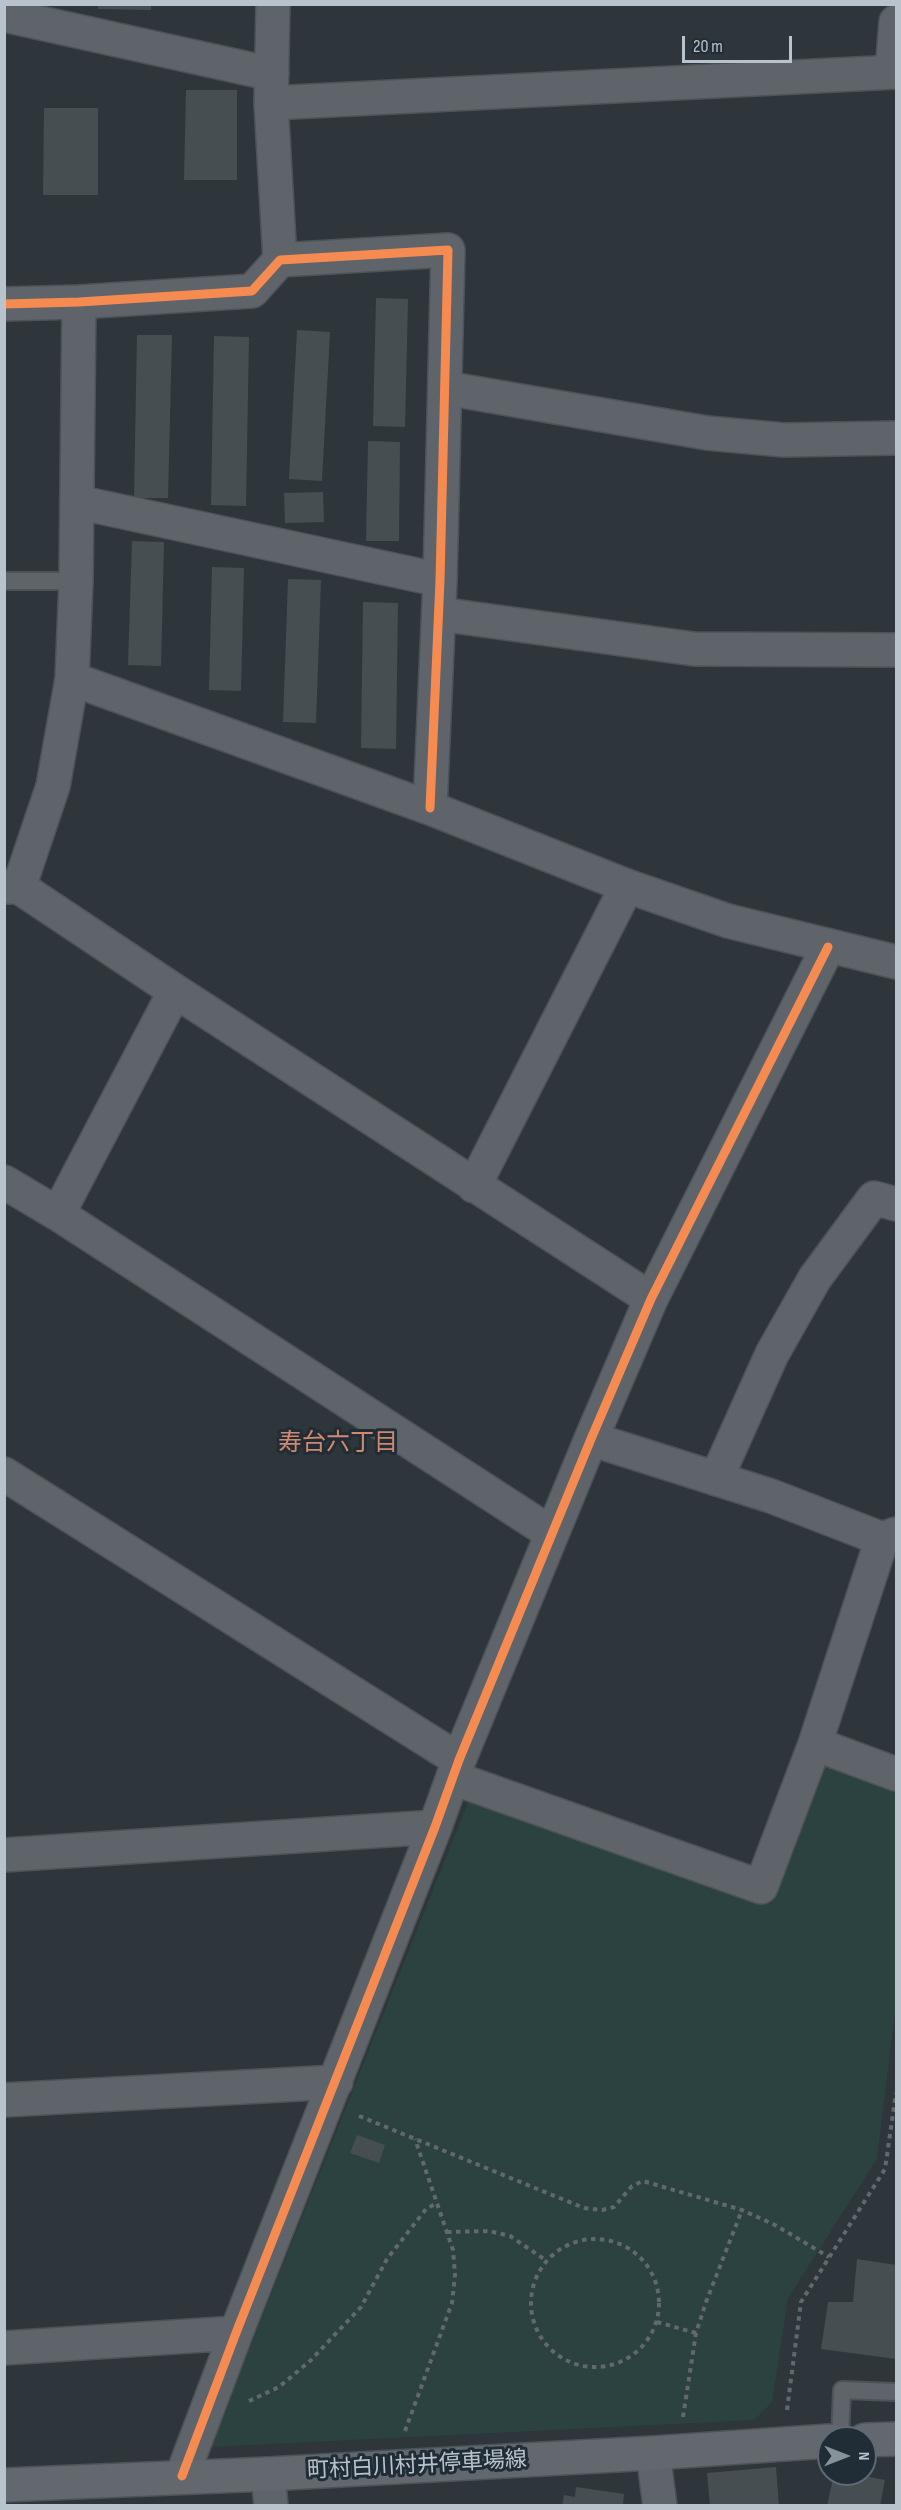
<!DOCTYPE html>
<meta charset="utf-8">
<style>
body{margin:0}
#map{position:relative;width:901px;height:2510px;overflow:hidden;background:#2e363b;font-family:"Sofia Sans Condensed",sans-serif}
canvas{display:block}
.frame{position:absolute;inset:0;border:6px solid #b9c3cb;pointer-events:none}
.north{position:absolute;left:817px;top:2426px;width:60px;height:60px;box-sizing:border-box;background:#212d36;border:2px solid #5e6972;border-radius:50%;rotate:90deg;font-size:16px;font-weight:700;line-height:24px;text-align:center;color:#b9c3cb}
.north::after{content:'';display:block;margin:auto;width:21px;height:27px;background:#889299;clip-path:polygon(50% 0,100% 100%,50% 72%,0 100%)}
.scale{position:absolute;left:682px;top:36px;width:110px;height:27px;box-sizing:border-box;border:3px solid #b9c3cb;border-top:0;padding-left:8px;font-size:18px;line-height:21px;white-space:nowrap;color:#b9c3cb;-webkit-text-stroke:4px #212d36;paint-order:stroke}
</style>
<div id="map">
<canvas width="901" height="2510"></canvas>
<div class="frame"></div>
<div class="north">N</div>
<div class="scale">20 m</div>
</div>
<script>
const c = document.querySelector('canvas').getContext('2d');
c.lineJoin = 'round';
function paint(path, color) {
  c.fillStyle = color;
  c.fill(path, 'evenodd');
}
function toPath(rows) {
  const path = new Path2D();
  for (const r of rows) {
    if (r.length === 3) {
      path.moveTo(r[0] + r[2], r[1]);
      path.arc(r[0], r[1], r[2], 0, 2 * Math.PI);
      continue;
    }
    path.moveTo(r[0], r[1]);
    for (let i = 2; i < r.length; i += 2) path.lineTo(r[i], r[i + 1]);
  }
  return path;
}
function stroke(path, color, width, dash) {
  c.strokeStyle = color;
  c.lineWidth = width;
  c.lineCap = dash ? 'butt' : 'round';
  c.setLineDash(dash || []);
  c.stroke(path);
}
function write(font, color, halo, rows, align = 'center') {
  c.font = font + ' "Sofia Sans Condensed","Noto Sans JP",sans-serif';
  c.lineWidth = 6;
  c.setLineDash([]);
  c.textBaseline = 'middle';
  c.strokeStyle = halo;
  c.fillStyle = color;
  for (const [text, x, y, turn = 0] of rows) {
    c.save();
    c.translate(x, y);
    c.rotate((+turn || 0) * Math.PI / 180);
    c.textAlign = isNaN(turn) ? turn : align;
    if (halo) c.strokeText(text, 0, 0);
    c.fillText(text, 0, 0);
    c.restore();
  }
}
paint(toPath([
 [835,1762,896,1783,895,2012,877,2159,788,2298,772,2402,754,2420,210,2447,468,1802,479,1799,678,1873,771,1904,823,1766]
]), '#2b4241');
paint(toPath([
 [98,4,151,4,151,10,98,9],
 [186,90,237,90,237,180,184,180],
 [44,108,98,108,98,195,43,195],
 [376,298,408,299,405,427,373,426],
 [297,330,330,332,322,481,289,479],
 [137,335,172,335,168,498,134,498],
 [214,336,249,337,246,506,211,505],
 [368,441,400,442,399,541,366,541],
 [323,492,324,522,285,523,284,493],
 [132,541,164,542,161,666,128,665],
 [212,567,244,568,241,691,209,690],
 [288,579,321,580,316,723,283,722],
 [363,602,398,603,396,749,361,748],
 [357,2135,385,2145,379,2163,350,2153],
 [857,2259,896,2265,896,2359,821,2349,828,2302,853,2302],
 [776,2467,779,2506,710,2506,707,2473],
 [834,2474,855,2474,885,2480,880,2506,827,2506],
 [576,2487,624,2494,623,2506,562,2506,564,2495,575,2497]
]), '#474e52');
const service = toPath([
 [4,581,76,581],
 [840,2438,842,2390,896,2392]
]);
const minor = toPath([
 [273,4,271,103,280,260],
 [4,15,272,74],
 [892,72,896,22],
 [271,103,896,72],
 [4,304,79,302,252,291,280,260,448,250,440,580,430,808],
 [445,388,707,433,784,440,896,438],
 [77,502,440,580],
 [439,614,694,649,896,650],
 [72,679,430,808,627,886,728,921,896,962],
 [4,887,19,887,175,991,651,1299],
 [19,887,53,786,72,679,76,581,79,302],
 [4,1182,58,1214,551,1533],
 [474,1186,627,886],
 [58,1214,175,991],
 [591,1439,771,1496,882,1539,896,1534],
 [4,1474,459,1760],
 [716,1479,772,1354,815,1278,874,1198,896,1204],
 [815,1744,896,1774],
 [453,1778,761,1887,815,1744,882,1539],
 [4,1855,435,1827],
 [4,2100,336,2082],
 [4,2348,236,2333],
 [653,2453,660,2506],
 [268,2474,271,2506],
 [182,2476,236,2333,435,1827,459,1760,591,1439,651,1299,828,947]
]);
const secondary = toPath([
 [865,2440,896,2439],
 [4,2485,268,2474,653,2453,829,2441]
]);
stroke(service, '#4c5256', 20);
stroke(minor, '#4c5256', 36);
stroke(secondary, '#4c5256', 36);
stroke(toPath([
 [359,2116,584,2208,602,2210,614,2207,632,2186,643,2181,742,2210,775,2225,829,2257],
 [447,2232,489,2231,510,2236,547,2261],
 [595,2303,64],
 [657,2322,696,2333],
 [249,2401,279,2387,310,2361,361,2307,387,2259,426,2209,437,2203],
 [787,2410,801,2302,885,2169,896,2093],
 [683,2417,696,2333,706,2302,742,2210],
 [405,2431,452,2303,455,2275,453,2250,415,2139]
]), '#62686c', 4, [4.5, 4.5]);
stroke(service, '#5e6469', 16);
stroke(minor, '#5e6469', 33);
stroke(secondary, '#62686e', 33);
stroke(toPath([
 [4,304,79,302,252,291,280,260,448,250,440,580,430,808],
 [182,2476,236,2333,435,1827,459,1760,591,1439,651,1299,828,947]
]), '#f68b52', 9);
write('22px', '#b9c3cb', '#212d36', [
 ["町村白川村井停車場線",417,2466,-3]
]);
write('24px', '#d1886e', '#212d36', [
 ["寿台六丁目",338,1444]
]);
</script>
